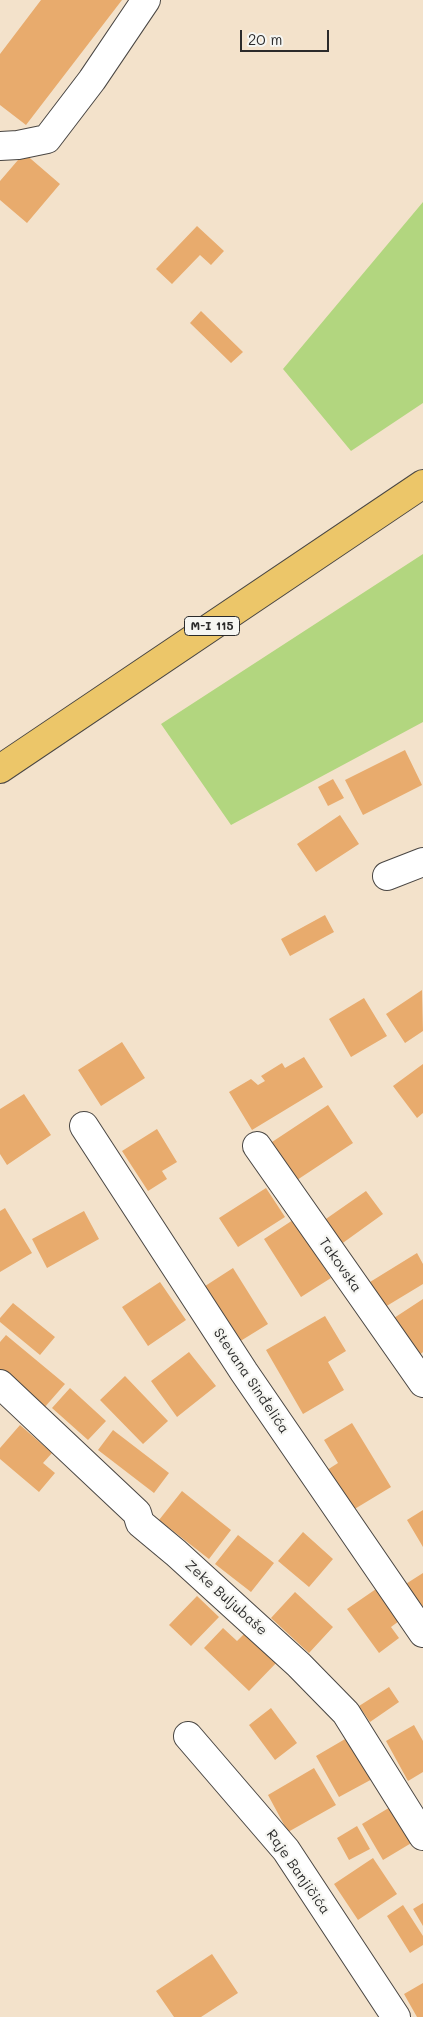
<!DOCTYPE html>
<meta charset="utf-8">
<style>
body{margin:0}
#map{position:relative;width:423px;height:2017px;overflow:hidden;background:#f3e2cb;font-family:Mali,sans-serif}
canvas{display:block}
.scale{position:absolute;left:240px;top:30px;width:89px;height:22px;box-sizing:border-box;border:2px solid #2b2b2b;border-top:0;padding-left:6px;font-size:15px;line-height:18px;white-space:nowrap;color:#2b2b2b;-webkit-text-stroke:4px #f6f6f2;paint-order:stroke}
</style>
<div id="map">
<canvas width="423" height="2017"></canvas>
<div class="scale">20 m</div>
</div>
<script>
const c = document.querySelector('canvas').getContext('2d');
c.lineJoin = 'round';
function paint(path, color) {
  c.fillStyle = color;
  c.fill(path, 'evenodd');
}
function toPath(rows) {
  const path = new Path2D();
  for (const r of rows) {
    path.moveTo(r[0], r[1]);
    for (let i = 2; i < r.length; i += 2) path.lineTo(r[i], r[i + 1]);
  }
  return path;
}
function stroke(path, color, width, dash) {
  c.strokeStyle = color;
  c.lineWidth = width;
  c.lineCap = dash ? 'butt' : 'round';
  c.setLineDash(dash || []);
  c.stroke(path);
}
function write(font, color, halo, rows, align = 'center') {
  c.font = font + ' Mali,sans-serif';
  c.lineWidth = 4.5;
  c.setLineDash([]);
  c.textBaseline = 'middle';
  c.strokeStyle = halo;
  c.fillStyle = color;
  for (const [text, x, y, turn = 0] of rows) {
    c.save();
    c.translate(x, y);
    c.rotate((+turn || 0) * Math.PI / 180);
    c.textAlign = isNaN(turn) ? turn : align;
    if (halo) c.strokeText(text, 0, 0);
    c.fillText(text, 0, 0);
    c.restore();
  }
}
paint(toPath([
 [423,202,423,403,351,451,283,369],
 [423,554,423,722,231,825,161,724]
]), '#b2d67f');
paint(toPath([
 [41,0,122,0,26,125,0,105,0,54],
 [24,153,60,184,27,223,0,200,0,181],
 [197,226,224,251,211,265,200,255,172,284,156,269],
 [201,311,243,352,231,363,190,323],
 [405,750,422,785,363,815,345,780],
 [333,779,344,798,328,806,318,787],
 [340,815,359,844,316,872,297,844],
 [325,915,334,932,290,956,281,939],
 [422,990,423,1031,405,1043,386,1014],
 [364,998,387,1036,351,1057,329,1019],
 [122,1042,145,1078,101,1106,78,1070],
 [304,1057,323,1087,252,1130,229,1092,251,1079,258,1085,265,1081,261,1076,282,1063,285,1068],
 [423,1064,423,1113,417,1118,393,1086],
 [24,1094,51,1135,7,1165,0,1154,0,1109],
 [328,1105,353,1143,294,1182,269,1144],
 [157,1129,177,1162,162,1171,167,1179,148,1191,122,1151],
 [266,1188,285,1217,238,1247,219,1218],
 [366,1191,383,1214,340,1245,323,1221],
 [5,1208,32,1253,0,1272,0,1211],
 [84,1211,99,1239,47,1268,32,1239],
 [293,1220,331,1278,301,1297,264,1239],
 [417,1253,423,1264,423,1284,385,1307,370,1282],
 [233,1268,268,1324,234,1345,199,1290],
 [160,1282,186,1320,148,1346,122,1307],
 [423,1299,423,1352,418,1356,394,1318],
 [13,1303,55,1337,40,1355,0,1322,0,1318],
 [325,1316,346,1351,328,1362,344,1390,303,1414,266,1350],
 [6,1335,65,1384,44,1408,0,1372,0,1342],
 [189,1352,216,1386,177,1417,151,1381],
 [125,1376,168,1421,143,1444,100,1400],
 [70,1388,106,1421,88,1440,52,1408],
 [352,1423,391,1487,348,1513,324,1472,338,1463,324,1440],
 [20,1425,52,1453,43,1463,55,1473,39,1492,0,1459,0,1448],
 [113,1430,169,1473,154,1493,98,1450],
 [182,1491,231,1530,209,1559,159,1520],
 [423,1510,423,1547,407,1520],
 [303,1532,333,1559,309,1587,278,1561],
 [238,1535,274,1563,251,1592,215,1564],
 [423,1573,423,1606,416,1611,401,1587],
 [376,1589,399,1621,391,1627,399,1638,379,1653,347,1609],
 [295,1592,333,1627,309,1653,271,1618],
 [197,1596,219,1617,191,1646,169,1625],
 [223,1628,237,1641,249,1629,280,1659,249,1691,204,1648],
 [389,1687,399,1702,370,1722,359,1706],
 [271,1708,297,1743,275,1760,249,1725],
 [414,1725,423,1741,423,1772,408,1781,386,1741],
 [352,1735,376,1777,339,1797,316,1756],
 [314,1768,336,1805,288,1832,268,1795],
 [397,1803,418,1839,383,1860,362,1824],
 [357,1826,370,1849,349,1860,337,1838],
 [373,1858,397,1894,358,1920,334,1884],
 [423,1903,423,1926,413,1909],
 [403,1905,423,1936,423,1945,410,1953,387,1916],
 [212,1954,238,1993,201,2017,174,2017,156,1991],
 [423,1983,423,2017,417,2017,404,1994]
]), '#e8ab6d');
const minor = toPath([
 [0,146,18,145,47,139,92,80,146,0],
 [387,876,423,862],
 [84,1126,244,1372,423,1633],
 [257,1146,423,1383],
 [0,1384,137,1513,140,1523,176,1553,299,1665,346,1713,423,1836],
 [188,1736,286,1850,396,2017]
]);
const major = toPath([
 [0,769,423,484]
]);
stroke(minor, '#494643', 30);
stroke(major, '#494643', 30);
stroke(minor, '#fff', 28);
stroke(major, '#ecc669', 28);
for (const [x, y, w] of [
 [212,626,55]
]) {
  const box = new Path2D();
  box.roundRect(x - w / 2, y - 9.5, w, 19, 4);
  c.fillStyle = '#f6f6f2';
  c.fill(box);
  stroke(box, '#2b2b2b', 1);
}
write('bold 12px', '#2b2b2b', null, [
 ["M-I 115",212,626]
]);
write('14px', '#2b2b2b', '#f6f6f2', [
 ["Takovska",340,1265,55],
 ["Stevana Sinđelića",251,1381,56],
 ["Zeke Buljubaše",226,1598,42],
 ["Raje Banjičića",298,1872,55]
]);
</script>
